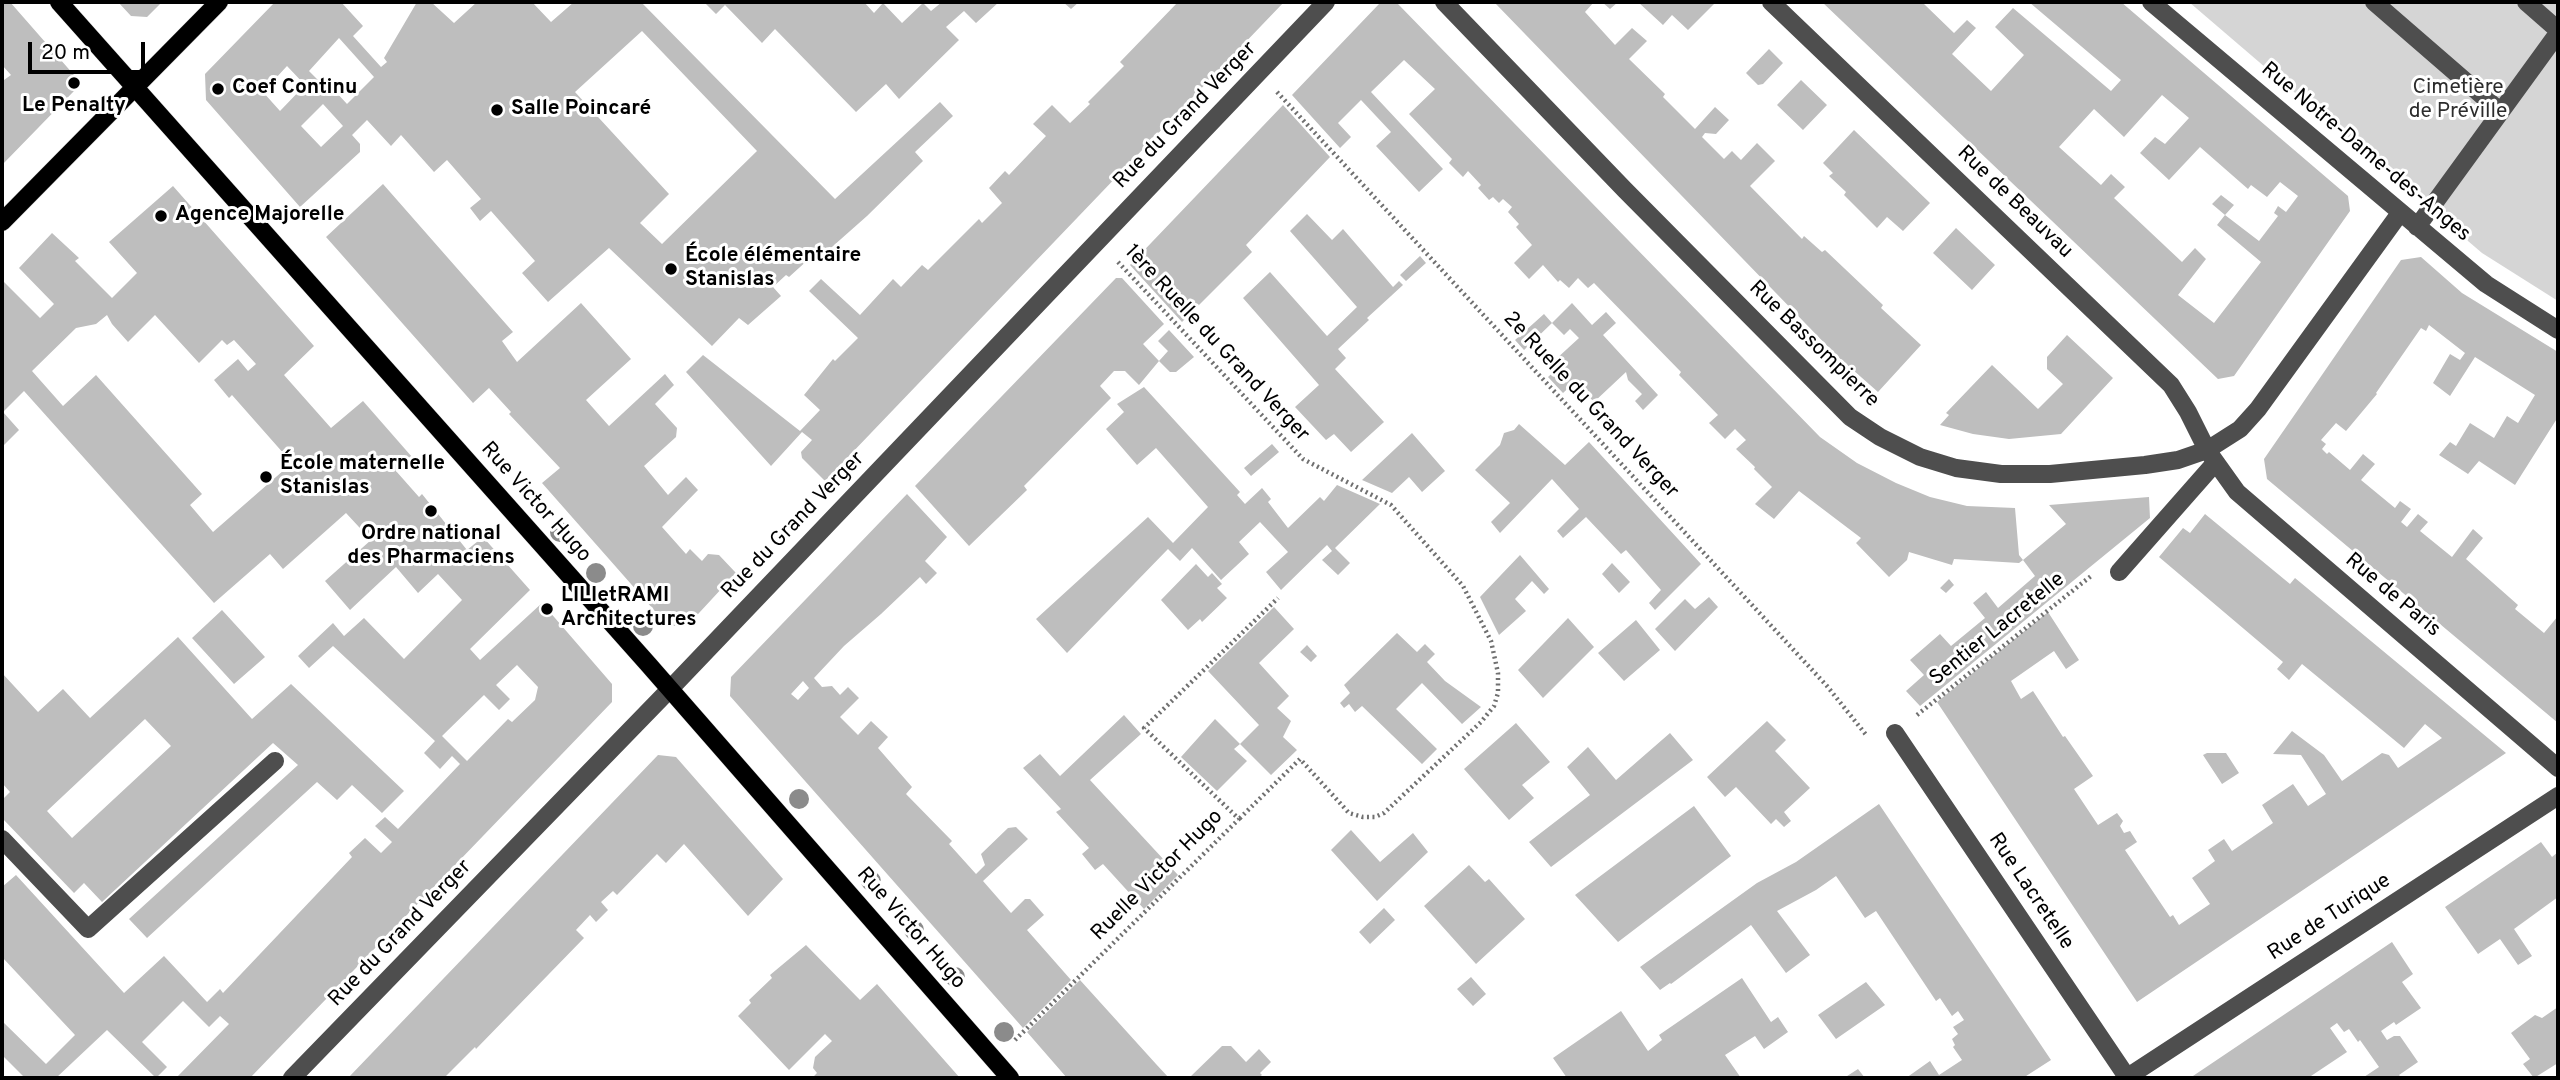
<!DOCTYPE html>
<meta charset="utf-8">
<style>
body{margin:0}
#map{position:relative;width:2560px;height:1080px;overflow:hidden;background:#fff;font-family:Overpass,sans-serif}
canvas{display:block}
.frame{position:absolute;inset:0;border:4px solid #000;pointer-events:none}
.scale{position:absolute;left:28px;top:42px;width:117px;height:32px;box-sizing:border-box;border:4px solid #000;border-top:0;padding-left:9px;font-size:21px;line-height:24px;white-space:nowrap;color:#000;-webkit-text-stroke:5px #fff;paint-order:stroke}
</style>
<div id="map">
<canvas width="2560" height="1080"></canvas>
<div class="frame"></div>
<div class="scale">20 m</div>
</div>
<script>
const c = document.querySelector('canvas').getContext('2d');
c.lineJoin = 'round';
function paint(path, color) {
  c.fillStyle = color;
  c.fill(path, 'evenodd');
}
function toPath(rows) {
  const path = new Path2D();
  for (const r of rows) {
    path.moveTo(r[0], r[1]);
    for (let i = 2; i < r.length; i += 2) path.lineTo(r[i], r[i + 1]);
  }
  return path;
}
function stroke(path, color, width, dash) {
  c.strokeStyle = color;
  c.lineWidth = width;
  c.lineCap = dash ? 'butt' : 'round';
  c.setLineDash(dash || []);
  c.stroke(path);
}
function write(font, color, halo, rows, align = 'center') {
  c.font = font + ' Overpass,sans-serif';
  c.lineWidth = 6;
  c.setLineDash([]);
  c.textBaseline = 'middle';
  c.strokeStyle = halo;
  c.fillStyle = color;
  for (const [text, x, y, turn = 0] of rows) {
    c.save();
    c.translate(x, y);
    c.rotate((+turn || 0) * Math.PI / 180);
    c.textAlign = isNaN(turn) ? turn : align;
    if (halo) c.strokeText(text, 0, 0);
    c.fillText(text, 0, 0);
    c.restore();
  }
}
paint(toPath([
 [2189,2,2558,2,2558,301,2482,253]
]), '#d5d5d5');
paint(toPath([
 [2,2,10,2,74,75,74,91,2,165,2,78,4,80,11,75,2,65],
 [118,2,162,2,147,17,131,16],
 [275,2,341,2,363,26,353,36,381,67,387,62,384,58,417,2,431,2,454,23,477,2,532,2,551,22,574,2,641,2,835,199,940,102,953,116,915,152,923,161,867,216,815,262,810,258,789,277,786,275,773,287,781,296,748,325,739,318,712,346,609,248,548,302,522,273,535,261,491,211,480,221,470,208,481,199,447,160,434,172,401,135,391,146,367,120,352,135,360,144,360,152,300,207,206,100,205,74],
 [642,31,757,151,662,244,640,223,669,194,575,92],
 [339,38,374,77,347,104,325,80,322,84,309,71],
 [287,66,305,85,280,111,263,92],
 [323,104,343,126,321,147,301,126],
 [704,2,864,2,874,13,883,3,902,23,923,3,931,11,942,2,999,2,976,23,964,11,946,27,959,40,899,99,886,84,856,112,775,29,762,43,725,5,716,14],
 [1063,2,1079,2,1071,9],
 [1178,2,1284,2,825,481,802,458,801,452,812,440,802,432,771,466,686,372,703,355,800,431,820,410,804,395,833,359,835,361,858,338,809,291,821,279,860,315,893,279,901,287,922,265,928,270,979,219,982,223,1002,203,989,188,1005,171,1009,175,1046,136,1033,124,1052,105,1070,123,1090,104,1088,102,1124,66,1120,62],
 [1494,2,1594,2,1585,12,1615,45,1632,28,1647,41,1629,59,1665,94,1663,97,1695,129,1715,107,1729,120,1716,134,1705,133,1702,137,1724,159,1732,151,1741,160,1757,143,1775,161,1750,186,1802,239,1804,236,1822,252,1825,250,1883,305,1881,308,1921,345,1878,392,1836,355],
 [1602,2,1618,2,1610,9],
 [1638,2,1716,2,1688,30,1672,15,1663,25],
 [1822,2,1926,2,1924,4,1954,33,1967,20,1976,28,1952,54,1991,91,2024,55,1995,27,2013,8,2111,91,2121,80,2029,2,2121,2,2348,196,2350,211,2234,376,2218,379],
 [2162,95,2189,118,2165,144,2155,137,2140,153,2169,180,2200,147,2248,189,2251,185,2267,197,2280,182,2298,196,2286,212,2278,206,2274,213,2278,216,2259,241,2225,215,2217,225,2261,262,2214,323,2178,295,2206,259,2195,248,2182,262,2114,198,2125,187,2111,174,2101,185,2059,147,2094,109,2124,137],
 [1379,4,1398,4,1820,437,1857,463,1896,483,1930,497,1967,506,2015,508,2019,555,2023,560,2019,563,1954,559,1952,565,1909,552,1907,560,1889,577,1856,543,1861,538,1799,491,1774,519,1755,504,1772,487,1754,469,1755,467,1736,449,1746,440,1735,429,1725,439,1709,423,1718,415,1679,375,1681,372,1594,283,1588,288,1578,278,1569,288,1560,280,1558,282,1543,265,1529,279,1514,263,1532,245,1516,227,1519,224,1508,212,1512,207,1503,199,1499,203,1493,197,1489,200,1478,188,1481,185,1468,171,1463,177,1449,163,1452,159,1409,114,1435,89,1404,60,1371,92,1443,169,1419,192,1376,146,1391,132,1361,100,1338,123,1351,137,1340,148,1292,95],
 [1769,49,1783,63,1763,84,1758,85,1746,73],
 [1801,80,1827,105,1803,130,1777,105],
 [1283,105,1330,157,1246,245,1252,252,1182,322,1130,265],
 [1854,130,1930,203,1903,231,1887,217,1877,228,1844,195,1846,192,1829,176,1833,173,1823,163],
 [383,184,513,332,502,341,517,362,581,303,631,359,586,400,609,426,665,374,674,385,655,404,677,428,676,437,644,466,668,495,686,477,698,490,662,527,686,554,690,549,702,561,708,554,719,555,736,573,687,626,668,626,542,483,560,468,509,414,511,412,489,388,473,403,326,237],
 [173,186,314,346,284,375,331,428,363,401,412,457,396,471,419,497,422,494,467,550,483,537,530,590,470,649,480,660,542,603,612,684,612,702,250,1078,176,1078,229,1024,220,1016,209,1027,183,1001,142,1042,167,1067,156,1078,107,1030,56,1078,25,1078,2,1055,2,1021,46,1064,75,1035,2,957,2,887,16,875,124,993,164,956,207,1002,220,989,223,993,352,857,349,853,365,838,381,853,392,842,375,826,385,817,398,829,460,764,452,756,440,769,424,753,435,741,333,646,309,668,298,656,333,623,344,636,364,618,404,659,462,600,438,574,418,593,396,567,350,610,325,581,371,540,346,513,283,569,270,554,214,603,24,391,3,412,19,430,2,447,2,285,4,282,40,318,54,304,19,268,52,233,79,258,75,261,112,298,137,273,109,242],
 [107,315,112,324,128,342,155,315,199,363,222,340,227,345,234,340,256,364,248,371,238,359,214,380,229,398,232,395,292,463,213,532,190,505,202,494,96,375,63,406,32,371,76,328,96,324],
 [517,665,538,687,535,700,512,722,508,719,467,761,442,736,484,695,499,710,510,699,496,685],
 [2221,195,2234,205,2225,215,2212,204],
 [1307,214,1332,240,1343,229,1393,287,1399,281,1403,285,1367,318,1369,320,1338,349,1346,358,1335,369,1384,422,1351,452,1334,434,1326,440,1295,407,1319,385,1243,298,1270,272,1327,336,1357,307,1290,231],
 [1956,228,1995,265,1972,290,1933,253],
 [1420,256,1426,263,1406,281,1400,275],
 [2421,257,2462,293,2558,352,2558,417,2515,485,2479,461,2468,474,2439,455,2450,442,2456,446,2470,423,2494,438,2507,416,2518,423,2535,395,2475,357,2450,396,2433,383,2450,354,2460,360,2465,353,2429,325,2426,331,2421,328,2376,393,2377,394,2346,431,2336,423,2321,440,2326,444,2322,449,2327,454,2329,452,2350,470,2363,454,2375,464,2361,480,2395,508,2400,501,2411,509,2401,522,2407,527,2418,514,2428,522,2420,531,2452,557,2473,529,2483,538,2466,559,2518,605,2515,609,2544,633,2558,616,2558,723,2267,479,2264,459,2302,404,2401,260],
 [1116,278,1122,278,1164,324,1143,344,1159,361,1139,385,1125,371,1114,371,1100,386,1111,398,1024,486,1027,490,969,546,915,486],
 [1572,303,1592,325,1606,312,1616,323,1603,335,1658,395,1643,410,1635,401,1642,394,1628,380,1626,372,1594,402,1575,382,1563,393,1548,377,1561,365,1555,360,1579,338,1570,329,1564,335,1552,323,1524,350,1515,340,1544,314,1552,323],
 [1169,330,1194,357,1176,372,1170,372,1159,361,1168,351,1158,341],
 [2067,335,2113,378,2061,434,2009,439,1973,434,1940,425,1949,415,1946,413,1992,365,2038,409,2063,384,2047,369,2047,357],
 [1144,387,1240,492,1237,495,1245,504,1262,488,1271,499,1268,502,1288,528,1320,497,1324,501,1337,485,1380,504,1335,548,1350,563,1338,575,1322,560,1332,551,1327,545,1281,590,1266,572,1288,552,1260,522,1239,542,1249,554,1221,580,1192,548,1180,561,1168,549,1067,653,1036,619,1148,517,1173,543,1208,507,1156,448,1137,465,1106,429,1124,412,1117,404],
 [1519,424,1565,465,1589,442,1701,564,1655,610,1649,603,1661,590,1626,550,1621,554,1586,517,1563,538,1557,531,1579,509,1552,479,1500,533,1491,522,1510,503,1475,470,1500,445,1504,433,1514,430],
 [1412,433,1445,471,1422,492,1409,477,1392,493,1362,480],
 [1272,444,1279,452,1251,476,1244,468],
 [907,494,947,537,925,561,937,573,926,584,920,577,881,614,844,646,814,678,822,687,832,686,840,695,848,687,859,698,840,717,858,735,871,721,888,737,878,748,912,787,906,794,952,841,949,844,976,874,985,865,981,854,1008,828,1016,827,1028,839,983,881,1011,913,1025,899,1030,899,1044,915,1027,930,1071,980,1023,1028,730,696,731,677],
 [803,681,809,688,798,700,791,694],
 [2149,497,2150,518,1920,706,1906,691,1924,675,1910,660,1940,634,1951,646,1985,618,1973,603,1986,592,1998,608,2035,576,2023,560,2066,524,2049,505],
 [2205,514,2290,584,2295,578,2506,753,2137,1002,1937,702,2048,612,2079,660,2066,669,2054,651,2011,681,2021,699,2033,691,2063,737,2065,736,2093,776,2074,789,2098,825,2117,813,2123,821,2120,826,2124,833,2130,831,2137,842,2125,850,2170,917,2173,915,2179,925,2210,904,2192,878,2215,861,2208,850,2224,839,2232,851,2273,823,2262,805,2293,784,2308,806,2326,794,2301,755,2273,754,2292,731,2324,755,2342,781,2382,753,2389,755,2398,768,2442,738,2425,724,2404,748,2302,664,2289,680,2277,669,2283,662,2159,557,2183,528,2190,533],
 [1520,555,1549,589,1544,594,1532,581,1515,599,1526,611,1499,635,1480,597],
 [1612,563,1630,582,1619,593,1602,574],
 [1196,564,1208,577,1212,573,1222,584,1217,588,1227,598,1202,622,1200,619,1188,630,1161,600],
 [1949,579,1954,585,1946,593,1940,588],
 [1709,597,1718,607,1675,651,1655,629,1685,599,1695,609],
 [1274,607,1294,629,1259,663,1289,696,1277,708,1291,721,1283,737,1297,750,1271,775,1240,744,1259,725,1208,671],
 [222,610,265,657,234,684,192,638],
 [1568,618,1594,647,1543,698,1518,670],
 [1636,620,1660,650,1624,681,1598,653],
 [1397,633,1417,652,1425,644,1435,654,1427,662,1445,681,1481,707,1462,724,1422,683,1396,709,1437,749,1422,764,1362,706,1355,712,1349,704,1344,708,1340,703,1350,693,1344,685],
 [178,637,252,719,291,684,404,791,382,813,352,785,337,800,317,782,147,938,129,919,298,765,273,743,102,902,84,883,74,893,2,818,2,800,10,792,2,783,2,673,38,712,63,689,90,718],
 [145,719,171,746,72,838,47,811],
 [1307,645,1317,656,1311,662,1300,652],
 [1124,715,1141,734,1090,780,1178,875,1144,909,1103,864,1095,870,1082,854,1089,848,1056,812,1061,809,1023,768,1040,754,1060,776],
 [1215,719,1240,744,1234,749,1247,761,1217,791,1181,757],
 [1767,721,1786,740,1775,751,1810,788,1784,812,1791,821,1784,827,1776,819,1771,824,1736,787,1725,797,1707,777],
 [1516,723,1550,762,1522,785,1534,798,1509,820,1464,769],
 [1670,733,1693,760,1551,867,1529,842,1590,795,1567,767,1588,747,1616,780],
 [2207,753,2226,753,2239,773,2222,784,2203,755],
 [658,755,676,757,783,879,748,916,684,844,666,863,657,854,617,895,613,891,601,902,608,910,596,922,590,915,576,930,584,938,476,1049,475,1047,444,1078,348,1078],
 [1879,804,2051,1060,2023,1078,1906,1078,1930,1061,1939,1075,1962,1060,1953,1047,1955,1045,1952,1039,1958,1034,1953,1027,1964,1020,1958,1011,1952,1016,1940,998,1936,1001,1876,911,1865,918,1836,876,1816,890,1777,911,1810,955,1786,973,1751,925,1671,984,1670,983,1660,990,1640,967,1757,883,1796,862],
 [1694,806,1731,856,1618,942,1575,895],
 [1351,830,1380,862,1413,833,1428,852,1377,901,1331,850],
 [2541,842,2552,857,2558,852,2558,897,2514,929,2532,956,2518,965,2500,939,2478,954,2445,907],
 [1469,865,1485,882,1489,879,1525,919,1476,964,1424,906],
 [1384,908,1395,920,1370,944,1359,932],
 [2392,942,2413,974,2402,982,2421,1008,2396,1025,2394,1022,2381,1031,2387,1040,2394,1036,2400,1036,2418,1062,2399,1075,2402,1078,2365,1078,2364,1077,2379,1067,2360,1040,2358,1042,2349,1029,2344,1032,2337,1023,2330,1028,2347,1052,2308,1078,2190,1078],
 [806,945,860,1000,877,984,960,1078,812,1078,817,1073,813,1068,815,1057,832,1041,825,1034,789,1070,738,1016,751,1003,749,1000,772,978,770,975],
 [1471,977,1486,994,1473,1006,1457,989],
 [1742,978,1771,1022,1778,1017,1788,1032,1764,1049,1755,1036,1725,1055,1741,1078,1567,1078,1553,1058,1621,1011,1648,1051,1662,1040,1659,1035],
 [1080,980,1156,1064,1169,1078,1067,1078,1027,1032],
 [1866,982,1885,1005,1836,1039,1818,1015],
 [2558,1007,2558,1063,2534,1078,2523,1064,2530,1059,2511,1033,2535,1015,2542,1018],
 [1222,1046,1231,1046,1246,1062,1259,1049,1271,1062,1260,1073,1262,1075,1258,1078,1189,1078],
 [1858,1069,1865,1078,1844,1078]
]), '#bebebe');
const major = toPath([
 [59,2,648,664,1010,1078],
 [2,222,219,2]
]);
stroke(major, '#dbdbdb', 19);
stroke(toPath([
 [1277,92,1827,686,1867,736],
 [1118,262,1303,459,1391,505,1463,586,1491,641,1498,673,1498,693,1494,706,1481,722,1384,813,1375,817,1363,817,1349,813,1300,759,1239,819],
 [1917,715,2091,576],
 [1015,1040,1239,819,1144,728,1278,598]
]), '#707070', 4.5, [2, 3.5]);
stroke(toPath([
 [1444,2,1625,190,1850,417,1880,437,1920,457,1956,468,2001,474,2050,474,2145,465,2178,460,2207,450,2240,429,2258,409,2400,213],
 [1771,2,2171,385,2188,412,2207,450,2237,492,2558,768],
 [2151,2,2486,284,2558,330],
 [2374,2,2501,112],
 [2526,2,2558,30],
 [2417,227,2558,33],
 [2119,572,2215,463],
 [1895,733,2127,1077],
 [2,839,88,929,275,761],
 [292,1078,670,689,1326,2],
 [2126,1078,2558,796]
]), '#4e4e4e', 18);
stroke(major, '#000', 18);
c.fillStyle = '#8b8b8b';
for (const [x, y] of [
 [560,532],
 [596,573],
 [643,626],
 [799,799],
 [871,881],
 [914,930],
 [955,977],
 [1004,1032]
]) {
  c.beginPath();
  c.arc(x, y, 10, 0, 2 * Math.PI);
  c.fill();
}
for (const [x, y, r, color] of [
 [74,83,7,"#000"],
 [218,89,7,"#000"],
 [497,110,7,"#000"],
 [161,216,7,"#000"],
 [671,269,7,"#000"],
 [266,477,7,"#000"],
 [431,511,7,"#000"],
 [547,609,7,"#000"]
]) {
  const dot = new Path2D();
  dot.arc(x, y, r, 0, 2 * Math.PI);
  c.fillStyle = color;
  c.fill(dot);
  stroke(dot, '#fff', 2.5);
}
write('bold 21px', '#000', '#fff', [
 ["Coef Continu",232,89],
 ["Le Penalty",74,107,"center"],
 ["Salle Poincaré",511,110],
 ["Agence Majorelle",175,216],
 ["École élémentaire",685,257],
 ["Stanislas",685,281],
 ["École maternelle",280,465],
 ["Stanislas",280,489],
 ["Ordre national",431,535,"center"],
 ["des Pharmaciens",431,559,"center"],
 ["LILIetRAMI",561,597],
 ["Architectures",561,621]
], 'left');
write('21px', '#2c2c2c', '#fff', [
 ["Cimetière",2458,89],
 ["de Préville",2458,113]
]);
write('21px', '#000', '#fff', [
 ["Rue du Grand Verger",1186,116,-46],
 ["Rue Notre-Dame-des-Anges",2365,153,40],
 ["Rue de Beauvau",2014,203,44],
 ["1ère Ruelle du Grand Verger",1216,344,47],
 ["Rue Bassompierre",1813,345,44],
 ["2e Ruelle du Grand Verger",1590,406,47],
 ["Rue Victor Hugo",535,503,48],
 ["Rue du Grand Verger",794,526,-46],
 ["Rue de Paris",2392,596,40],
 ["Sentier Lacretelle",1998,630,-39],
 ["Ruelle Victor Hugo",1158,876,-45],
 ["Rue Lacretelle",2030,892,56],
 ["Rue de Turique",2330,918,-33],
 ["Rue Victor Hugo",910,929,49],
 ["Rue du Grand Verger",401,934,-46]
]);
</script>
